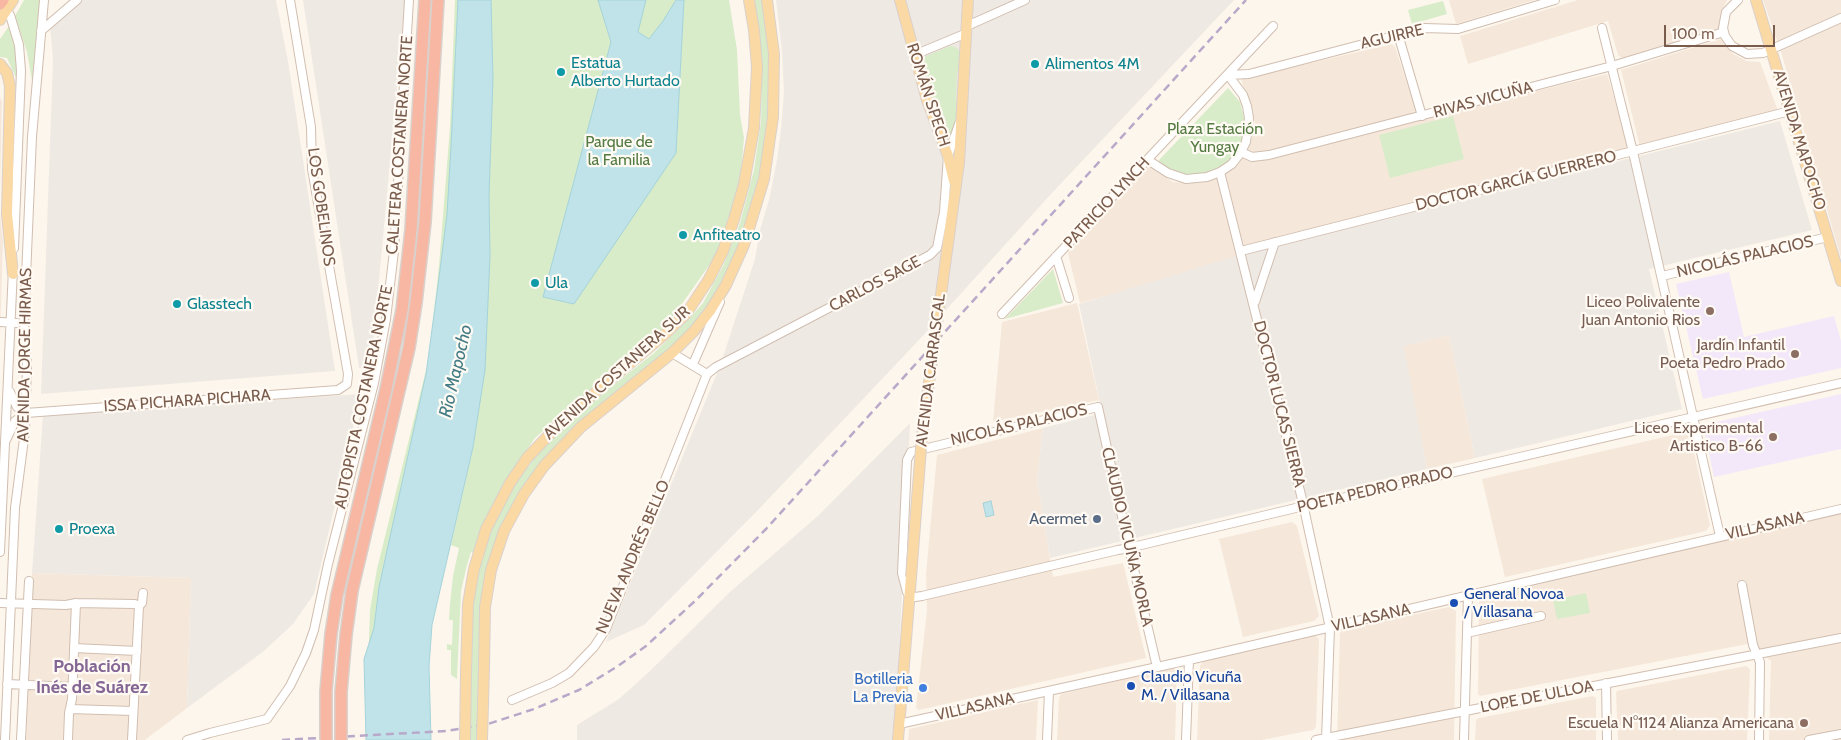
<!DOCTYPE html>
<meta charset="utf-8">
<style>
body{margin:0}
#map{position:relative;width:1841px;height:740px;overflow:hidden;background:#fdf6ec;font-family:Cabin,sans-serif}
canvas{display:block}
.scale{position:absolute;left:1664px;top:25px;width:111px;height:22px;box-sizing:border-box;border:2px solid #7a5c4d;border-top:0;padding-left:6px;font-size:15px;line-height:18px;white-space:nowrap;color:#7a5c4d;-webkit-text-stroke:4px #fffaf3;paint-order:stroke}
</style>
<div id="map">
<canvas width="1841" height="740"></canvas>
<div class="scale">100 m</div>
</div>
<script>
const c = document.querySelector('canvas').getContext('2d');
c.lineJoin = 'round';
function paint(path, color) {
  c.fillStyle = color;
  c.fill(path, 'evenodd');
}
function toPath(rows) {
  const path = new Path2D();
  for (const r of rows) {
    path.moveTo(r[0], r[1]);
    for (let i = 2; i < r.length; i += 2) path.lineTo(r[i], r[i + 1]);
  }
  return path;
}
function stroke(path, color, width, dash) {
  c.strokeStyle = color;
  c.lineWidth = width;
  c.lineCap = dash ? 'butt' : 'round';
  c.setLineDash(dash || []);
  c.stroke(path);
}
function write(font, color, halo, rows, align = 'center') {
  c.font = font + ' Cabin,sans-serif';
  c.lineWidth = 4.5;
  c.setLineDash([]);
  c.textBaseline = 'middle';
  c.strokeStyle = halo;
  c.fillStyle = color;
  for (const [text, x, y, turn = 0] of rows) {
    c.save();
    c.translate(x, y);
    c.rotate((+turn || 0) * Math.PI / 180);
    c.textAlign = isNaN(turn) ? turn : align;
    if (halo) c.strokeText(text, 0, 0);
    c.fillText(text, 0, 0);
    c.restore();
  }
}
paint(toPath([
 [1449,0,1535,0,1456,24],
 [1578,0,1727,0,1722,10,1719,30,1622,58,1618,55,1608,21,1468,64,1460,36],
 [1763,0,1841,0,1841,258,1781,52],
 [1721,39,1733,54,1747,61,1760,62,1778,111,1640,147,1621,70],
 [1392,44,1395,47,1419,119,1607,74,1629,149,1249,257,1080,303,1068,253,1148,166,1173,182,1200,183,1229,171,1250,146,1255,123,1251,105,1242,83,1242,79],
 [0,97,2,102,0,192],
 [0,212,3,242,0,337],
 [1077,303,1099,400,993,422,1002,322],
 [1449,335,1475,458,1427,469,1403,346],
 [1043,428,1037,479,1053,577,1123,563,1146,658,919,710,916,708,927,610,926,574,937,455],
 [1686,432,1690,434,1710,525,1706,531,1505,577,1482,479],
 [1841,514,1841,740,1769,740,1771,661,1747,644,1480,696,1478,694,1479,602,1481,598],
 [1292,522,1297,526,1319,616,1314,621,1243,637,1219,539],
 [32,573,191,578,187,708,145,740,26,740],
 [1449,607,1456,611,1454,740,1337,740,1340,633,1342,630],
 [1314,634,1319,639,1316,727,1313,730,1262,740,1197,740,1200,666,1203,661],
 [1746,666,1750,669,1747,740,1618,740,1616,693,1617,691],
 [1173,668,1177,672,1175,740,1057,740,1059,698,1061,694],
 [1593,696,1596,698,1596,740,1475,740,1476,720,1479,718],
 [1038,700,1036,740,908,740,909,729]
]), '#f5e8da');
paint(toPath([
 [80,0,276,0,288,61,335,371,41,394,53,60,50,25],
 [303,0,405,0,371,367,359,368],
 [776,0,1234,0,1051,194,918,341,759,509,644,625,606,642,720,366,755,259,760,230,769,200,777,160,781,129,784,92,782,52],
 [1780,121,1812,230,1649,269,1682,409,1475,458,1449,335,1404,346,1427,469,1050,558,1037,479,1043,428,1102,413,1079,304,1233,257],
 [361,394,314,594,293,624,264,651,187,708,191,578,32,573,43,415],
 [910,423,895,740,577,740,577,725,619,699,651,670,731,591,819,515]
]), '#efe9e4');
paint(toPath([
 [1729,272,1744,337,1834,316,1841,341,1841,368,1703,399,1676,284],
 [1841,394,1841,449,1714,477,1703,425]
]), '#f3e8fa');
paint(toPath([
 [24,0,41,0,33,86,27,52,15,16],
 [455,0,729,0,737,50,740,115,744,138,740,183,715,257,667,325,654,339,578,399,535,438,507,479,488,516,475,553,471,552,467,565,461,591,457,679,451,675,451,650,447,650,447,644,452,645,453,620,449,620,450,604,453,576,459,548,451,545,473,447,485,356,369,740,367,698,370,610,377,569,429,358,439,266,450,127],
 [754,0,765,0,772,63,765,168,732,269,696,326,535,471,513,504,499,532,491,555,482,590,479,740,469,740,469,671,474,584,483,552,499,509,512,487,549,440,587,406,654,353,690,318,703,303,723,266,740,223,754,170,761,122,762,68,758,25],
 [1443,1,1447,14,1412,24,1408,10],
 [9,26,16,53,17,80,7,58,0,57,0,39],
 [950,46,956,47,962,54,962,70,957,73,956,99,960,103,952,133,950,134,938,123,921,61,924,57],
 [1228,88,1240,102,1245,121,1243,139,1233,157,1228,163,1211,173,1187,176,1172,171,1160,164,1159,160],
 [1453,116,1464,159,1390,178,1379,135],
 [1053,269,1063,303,1005,319],
 [1586,593,1590,613,1557,619,1553,600]
]), '#d8ecc9');
const water = toPath([
 [458,0,491,0,493,78,489,196,490,256,485,370,473,447,432,625,429,666,431,740,366,740,364,659,374,628,379,587,388,546,426,374,440,270,447,214,451,146,458,0],
 [598,0,646,0,638,32,649,39,663,21,676,0,684,0,676,153,574,304,543,297,611,42,598,0],
 [991,501,994,515,986,517,983,503,991,501]
]);
paint(water, '#bfe3e8');
stroke(water, '#a5d3da', 1);
const minor = toPath([
 [1738,0,1726,12,1723,28,1725,36,1732,46,1747,54,1763,53,1841,18],
 [10,15,19,45,21,71,14,248],
 [967,26,1025,0],
 [1602,28,1633,152,1720,536],
 [41,31,77,0],
 [1398,34,1422,116],
 [914,55,967,33],
 [1228,75,1249,74,1424,28,1458,29,1555,0],
 [1241,152,1252,157,1269,155,1612,66,1724,32],
 [1148,160,1168,173,1186,179,1207,177,1220,172,1232,164,1241,152,1246,142,1249,118,1247,106,1243,95,1228,75],
 [1220,172,1302,499,1330,628,1326,740],
 [1241,251,1790,111],
 [1056,256,1069,298],
 [1662,276,1828,237],
 [1255,302,1275,242],
 [1002,314,1273,26],
 [0,322,17,323],
 [672,353,707,374],
 [693,364,720,302],
 [10,392,17,407,26,413],
 [6,440,15,421,26,413,338,390,347,384,348,374,312,169,311,127,290,0],
 [0,552,13,269],
 [1742,585,1753,645,1760,662,1759,740],
 [0,603,66,605,76,603,135,604,139,606],
 [1467,633,1541,616],
 [74,648,137,651],
 [1157,667,1129,548,1098,407,911,452,907,460,902,573,907,592,910,597,915,597,922,596,1118,550,1129,548,1137,546,1304,506,1329,501,1841,383],
 [1606,683,1607,740],
 [7,684,72,687],
 [512,700,552,683,569,673,594,647,606,629,707,374,716,367,930,255,937,248,944,212,948,156,959,124],
 [70,709,133,711],
 [899,724,1189,660,1841,509],
 [5,740,15,508,25,431,27,366,24,323,32,137,44,0],
 [21,740,29,581],
 [68,740,69,713,72,699,76,603],
 [132,740,139,606,142,603,143,593],
 [187,740,210,733,267,719,290,686,306,653,314,630,328,564,374,383,386,319,394,251,409,0],
 [1047,740,1049,691],
 [1186,740,1189,660],
 [1316,740,1841,638],
 [1464,740,1468,595],
 [1809,740,1841,734]
]);
const major = toPath([
 [900,0,927,100,948,156,954,181],
 [1756,0,1841,281],
 [0,20,13,0],
 [0,64,7,73,10,86,7,214,13,274],
 [936,331,959,163,968,0],
 [484,667,485,607,491,570,504,531,524,494,544,466,581,427,672,353,694,331,710,311,726,285,744,245,764,179,773,117,774,54,767,0],
 [466,672,468,604,474,569,486,529,510,483,527,458,566,417,664,335,686,314,709,279,723,251,734,219,744,184,754,128,757,67,754,30,749,0],
 [898,740,911,577]
]);
const highway = toPath([
 [0,4,3,0],
 [326,691,331,634,337,595,386,389,402,310,411,230,425,0],
 [341,692,346,635,352,591,409,348,416,303,425,222,438,0]
]);
stroke(minor, '#d1beb0', 10);
stroke(major, '#dad1cd', 12);
stroke(highway, '#dad1cd', 14);
stroke(minor, '#fff', 8);
stroke(major, '#fbd9a5', 10);
stroke(highway, '#f7b7a3', 11);
stroke(toPath([
 [282,740,446,731,488,724,534,709,579,690,618,666,646,646,695,601,766,529,1246,0]
]), '#b9a8c9', 2.5, [8, 5]);
const majorBridge = toPath([
 [911,577,922,435,936,331],
 [465,740,466,672],
 [482,740,484,667]
]);
const highwayBridge = toPath([
 [326,691,326,740],
 [341,740,341,692]
]);
stroke(majorBridge, '#dad1cd', 12, []);
stroke(highwayBridge, '#dad1cd', 14, []);
stroke(majorBridge, '#fbd9a5', 10);
stroke(highwayBridge, '#f7b7a3', 11);
for (const [x, y, r, color] of [
 [1035,64,5,"#0f9aa8"],
 [561,72,5,"#0f9aa8"],
 [683,235,5,"#0f9aa8"],
 [535,283,5,"#0f9aa8"],
 [177,304,5,"#0f9aa8"],
 [1710,311,5,"#8d6e63"],
 [1795,354,5,"#8d6e63"],
 [1773,437,5,"#8d6e63"],
 [1097,519,5,"#5c6f8a"],
 [59,529,5,"#0f9aa8"],
 [1454,603,5,"#1a4fb4"],
 [1131,686,5,"#1a4fb4"],
 [923,688,5,"#3f7fe0"],
 [1804,723,5,"#8d6e63"]
]) {
  const dot = new Path2D();
  dot.arc(x, y, r, 0, 2 * Math.PI);
  c.fillStyle = color;
  c.fill(dot);
  stroke(dot, '#fffaf3', 2);
}
write('16px', '#7a5c4d', '#fffaf3', [
 ["AGUIRRE",1392,37,-13],
 ["ROMÁN SPECH",928,95,72],
 ["RIVAS VICUÑA",1483,100,-15],
 ["AVENIDA MAPOCHO",1799,140,73],
 ["CALETERA COSTANERA NORTE",400,145,-86],
 ["DOCTOR GARCÍA GUERRERO",1516,181,-14],
 ["PATRICIO LYNCH",1107,203,-47],
 ["LOS GOBELINOS",321,207,82],
 ["NICOLÁS PALACIOS",1745,257,-13],
 ["CARLOS SAGE",875,284,-28],
 ["AVENIDA JORGE HIRMAS",25,355,-89],
 ["AVENIDA CARRASCAL",931,370,-83],
 ["AVENIDA COSTANERA SUR",617,373,-42],
 ["AUTOPISTA COSTANERA NORTE",364,397,-78],
 ["ISSA PICHARA PICHARA",187,401,-4],
 ["DOCTOR LUCAS SIERRA",1279,404,76],
 ["NICOLÁS PALACIOS",1019,425,-13],
 ["POETA PEDRO PRADO",1375,490,-13],
 ["VILLASANA",1765,526,-13],
 ["CLAUDIO VICUÑA MORLA",1127,537,77],
 ["NUEVA ANDRÉS BELLO",633,557,-67],
 ["VILLASANA",1371,618,-13],
 ["LOPE DE ULLOA",1537,697,-11],
 ["VILLASANA",975,707,-13]
]);
write('16px', '#0d838f', '#fffaf3', [
 ["Estatua",571,63],
 ["Alberto Hurtado",571,81],
 ["Alimentos 4M",1045,64],
 ["Anfiteatro",693,235],
 ["Ula",545,283],
 ["Glasstech",187,304],
 ["Proexa",69,529]
], 'left');
write('16px', '#537a41', '#fffaf3', [
 ["Plaza Estación",1215,129],
 ["Yungay",1215,147],
 ["Parque de",619,142],
 ["la Familia",619,160]
]);
write('16px', '#785e54', '#fffaf3', [
 ["Liceo Polivalente",1700,302],
 ["Juan Antonio Rios",1700,320],
 ["Jardín Infantil",1785,345],
 ["Poeta Pedro Prado",1785,363],
 ["Liceo Experimental",1763,428],
 ["Artistico B-66",1763,446],
 ["Escuela N°1124 Alianza Americana",1794,723]
], 'right');
write('16px', '#4e5e75', '#fffaf3', [
 ["Acermet",1087,519]
], 'right');
write('16px', '#164399', '#fffaf3', [
 ["General Novoa",1464,594],
 ["/ Villasana",1464,612],
 ["Claudio Vicuña",1141,677],
 ["M. / Villasana",1141,695]
], 'left');
write('16px', '#366cbe', '#fffaf3', [
 ["Botilleria",913,679],
 ["La Previa",913,697]
], 'right');
write('italic 18px', '#437c86', '#fffaf3', [
 ["Río Mapocho",456,371,-77]
]);
write('bold 18px', '#846695', '#fffaf3', [
 ["Población",92,667],
 ["Inés de Suárez",92,688]
]);
</script>
